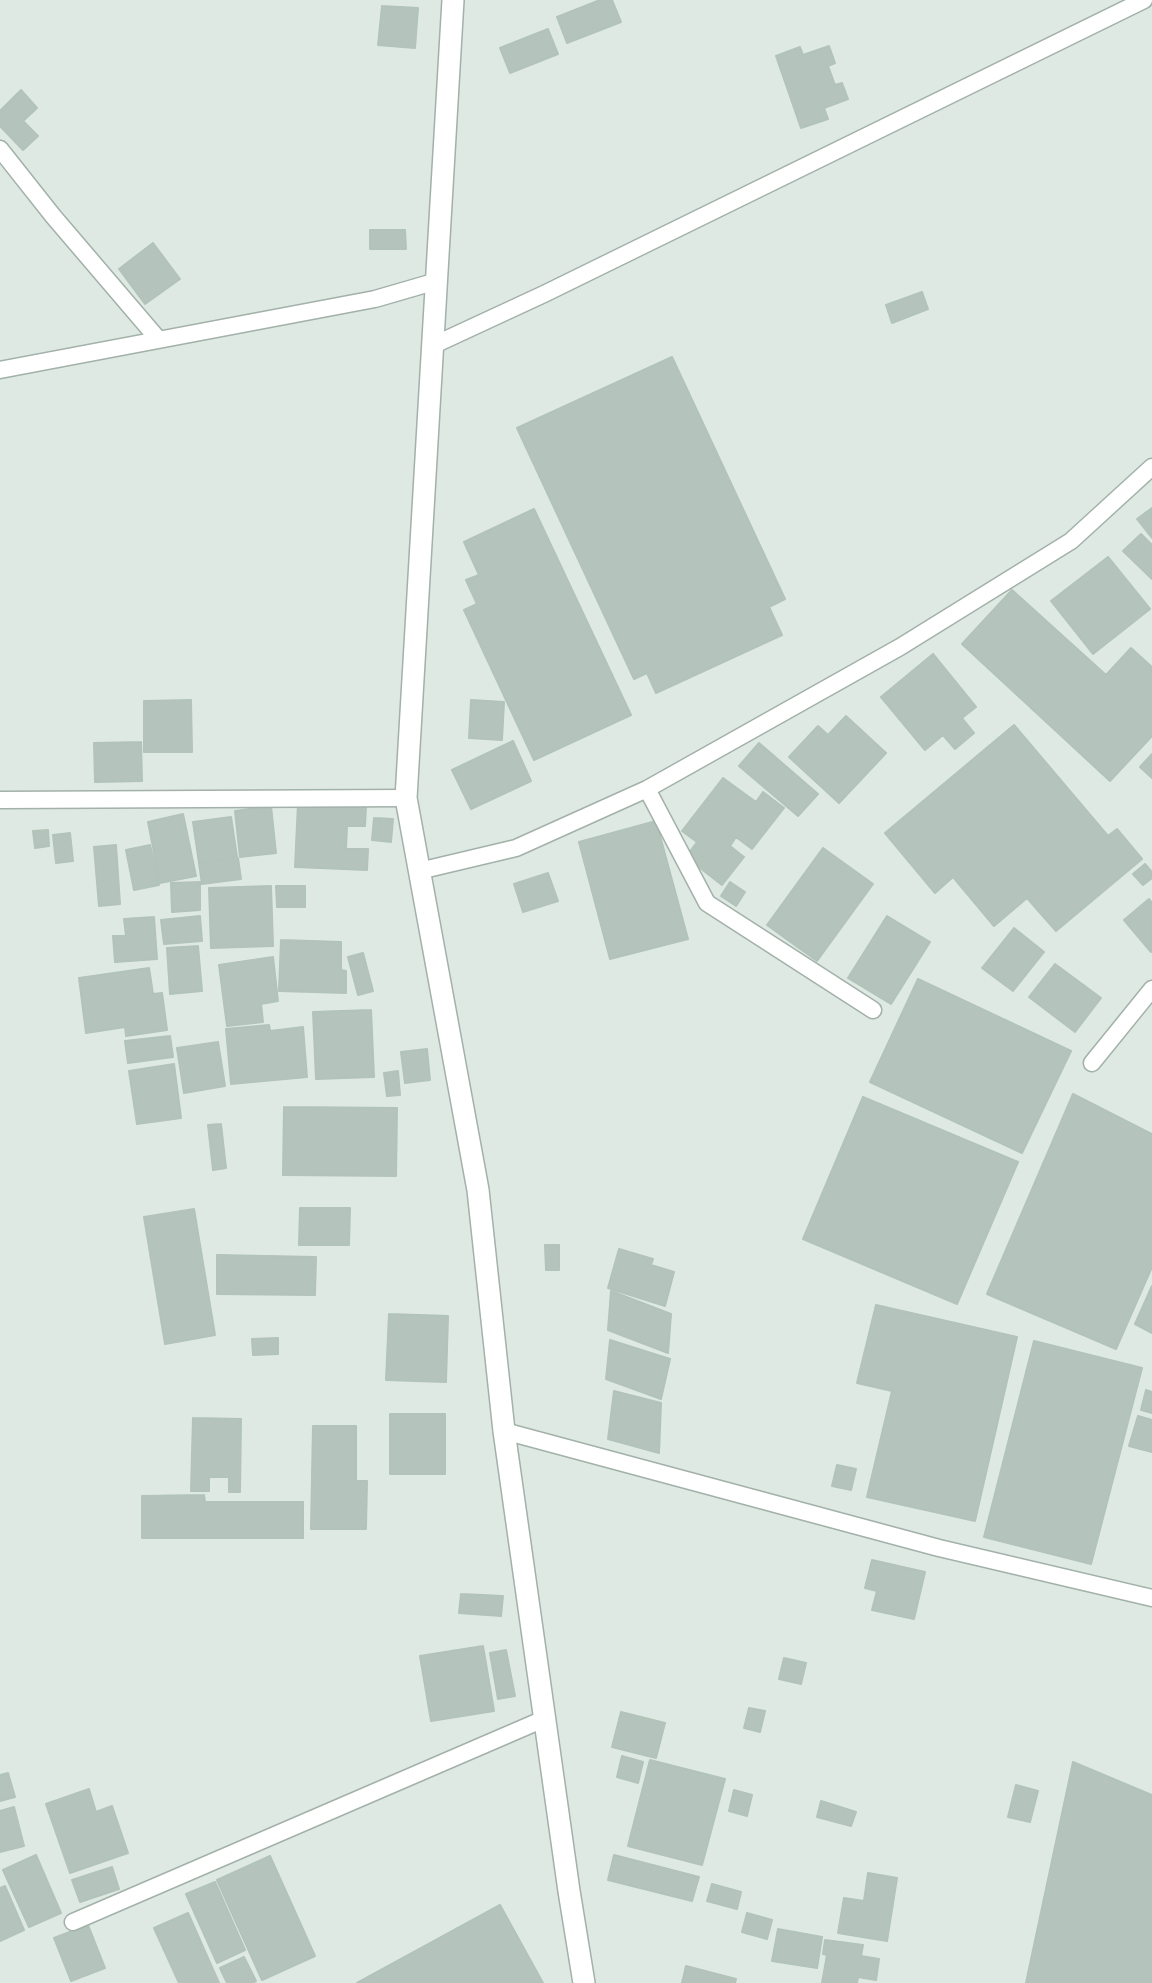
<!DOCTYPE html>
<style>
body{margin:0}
canvas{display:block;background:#dfe9e3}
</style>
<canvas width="1152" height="1983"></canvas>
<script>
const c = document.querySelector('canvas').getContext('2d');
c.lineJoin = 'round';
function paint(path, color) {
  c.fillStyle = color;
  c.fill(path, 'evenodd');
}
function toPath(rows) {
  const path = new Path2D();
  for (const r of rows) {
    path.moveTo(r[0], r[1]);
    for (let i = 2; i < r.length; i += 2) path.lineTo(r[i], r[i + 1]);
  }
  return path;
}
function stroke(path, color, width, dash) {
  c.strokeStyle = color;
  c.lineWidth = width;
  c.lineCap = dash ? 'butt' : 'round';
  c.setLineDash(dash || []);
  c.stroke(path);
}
const building = toPath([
 [600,0,612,0,621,22,567,43,557,17,600,0],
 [382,6,418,8,415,48,378,45,382,6],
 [548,29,558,54,510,73,500,48,548,29],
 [829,46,835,63,828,66,835,85,842,83,848,99,824,108,828,119,801,128,776,56,800,47,803,55,829,46],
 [21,90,37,108,23,121,38,136,23,150,0,126,0,111,21,90],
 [370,230,405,230,406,249,370,249,370,230],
 [153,243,180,279,145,304,119,269,153,243],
 [922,292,928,309,892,323,886,305,922,292],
 [672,357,785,599,769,607,782,635,656,693,647,673,634,679,517,428,672,357],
 [1152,508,1152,538,1137,519,1152,508],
 [534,509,631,715,534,760,464,610,477,604,466,580,479,575,464,542,534,509],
 [1141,534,1152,545,1152,579,1123,551,1141,534],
 [1108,557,1150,609,1093,654,1051,601,1108,557],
 [1012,590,1106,675,1131,648,1152,667,1152,736,1110,781,962,644,1012,590],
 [933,654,976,707,962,718,974,733,955,749,943,735,925,750,881,697,933,654],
 [191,700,192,752,144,752,144,701,191,700],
 [471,700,504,702,502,740,469,738,471,700],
 [846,716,886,753,839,803,789,757,818,726,828,735,846,716],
 [1014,725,1108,836,1117,829,1142,859,1056,931,1027,898,994,926,953,877,935,893,885,833,1014,725],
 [513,741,531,781,471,809,452,770,513,741],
 [141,742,142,781,95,782,94,743,141,742],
 [759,743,818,794,798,816,739,766,759,743],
 [1152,754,1152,778,1140,767,1152,754],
 [723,778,756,802,763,792,784,808,752,849,736,837,730,846,744,857,722,885,686,857,697,842,682,831,723,778],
 [298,803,366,806,365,826,347,826,346,849,368,849,367,870,295,867,298,803],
 [271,806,276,853,240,857,235,811,271,806],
 [183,814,196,876,160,883,148,822,183,814],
 [231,817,237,857,199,863,193,822,231,817],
 [374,818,393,819,391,842,372,840,374,818],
 [656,821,688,939,610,959,579,842,656,821],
 [48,830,49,846,35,848,33,831,48,830],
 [70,833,73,861,56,863,53,835,70,833],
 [116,845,120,904,99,906,94,847,116,845],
 [150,845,159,885,134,890,126,850,150,845],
 [823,848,873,884,817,961,767,925,823,848],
 [238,858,241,879,202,884,199,863,238,858],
 [1145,864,1152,872,1152,878,1143,885,1133,874,1145,864],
 [548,873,558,901,523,912,514,884,548,873],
 [200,882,200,910,172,912,171,883,200,882],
 [730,882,745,892,736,906,721,896,730,882],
 [271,886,273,946,211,948,209,888,271,886],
 [276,886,305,886,305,907,277,907,276,886],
 [1149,899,1152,903,1151,952,1124,920,1149,899],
 [200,916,202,941,164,944,161,920,200,916],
 [887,916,930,942,891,1004,848,978,887,916],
 [154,917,157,959,115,962,113,936,126,936,124,919,154,917],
 [1014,928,1044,952,1013,991,982,968,1014,928],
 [281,940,341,942,341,970,346,971,346,993,279,991,281,940],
 [198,946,202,991,170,994,167,948,198,946],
 [363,953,373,991,358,995,348,957,363,953],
 [273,957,278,1001,261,1004,263,1022,227,1026,219,965,273,957],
 [1055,964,1101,998,1075,1032,1029,997,1055,964],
 [149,968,153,994,162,993,167,1030,126,1036,125,1027,86,1033,79,978,149,968],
 [918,979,1071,1051,1022,1153,870,1082,918,979],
 [371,1010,374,1077,316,1079,313,1012,371,1010],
 [269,1025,270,1031,303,1027,307,1077,231,1084,226,1029,269,1025],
 [170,1036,173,1057,128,1063,125,1041,170,1036],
 [218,1042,225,1086,184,1093,177,1048,218,1042],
 [427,1049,430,1080,405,1083,401,1052,427,1049],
 [174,1064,181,1118,137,1124,129,1071,174,1064],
 [398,1071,400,1095,387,1096,384,1073,398,1071],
 [1073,1094,1152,1134,1152,1267,1116,1349,987,1294,1073,1094],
 [863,1097,1018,1162,957,1304,803,1239,863,1097],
 [284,1107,397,1108,396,1176,283,1175,284,1107],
 [221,1124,226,1168,213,1170,208,1125,221,1124],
 [300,1208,350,1208,349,1245,299,1245,300,1208],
 [194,1209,215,1335,165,1344,144,1217,194,1209],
 [545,1245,559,1245,559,1270,546,1270,545,1245],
 [619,1249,653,1259,651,1265,674,1272,665,1306,608,1288,619,1249],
 [217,1255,316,1257,315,1295,217,1294,217,1255],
 [1152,1286,1152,1333,1135,1324,1152,1286],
 [611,1291,671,1314,668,1353,608,1330,611,1291],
 [876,1305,1017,1337,975,1521,867,1497,892,1391,857,1383,876,1305],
 [389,1314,448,1316,446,1382,386,1380,389,1314],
 [278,1338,278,1354,253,1355,252,1339,278,1338],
 [610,1340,670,1359,661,1399,606,1379,610,1340],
 [1034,1341,1142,1368,1091,1564,984,1537,1034,1341],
 [1146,1390,1152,1392,1152,1413,1141,1410,1146,1390],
 [614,1391,661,1403,659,1453,608,1439,614,1391],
 [390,1414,445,1414,445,1474,390,1474,390,1414],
 [1138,1416,1152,1420,1152,1452,1129,1446,1138,1416],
 [193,1418,241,1419,240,1492,229,1492,229,1477,209,1477,209,1491,191,1491,193,1418],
 [313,1426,356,1426,356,1481,367,1481,366,1529,311,1529,313,1426],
 [837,1465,856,1469,851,1490,832,1486,837,1465],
 [204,1495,205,1502,303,1502,303,1538,142,1538,142,1496,204,1495],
 [872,1560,925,1572,914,1619,872,1610,877,1591,865,1588,872,1560],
 [461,1594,503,1596,501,1616,459,1613,461,1594],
 [483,1646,494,1711,431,1721,420,1656,483,1646],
 [506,1650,515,1696,498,1699,490,1653,506,1650],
 [784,1658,806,1663,801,1684,779,1679,784,1658],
 [749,1708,765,1711,760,1732,744,1728,749,1708],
 [621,1712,665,1723,656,1758,612,1747,621,1712],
 [622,1756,643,1762,638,1783,617,1777,622,1756],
 [650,1760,725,1779,702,1865,628,1846,650,1760],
 [1073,1762,1152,1795,1152,1983,1026,1983,1073,1762],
 [8,1773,15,1797,0,1801,0,1775,8,1773],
 [1016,1785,1038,1791,1030,1822,1008,1817,1016,1785],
 [89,1789,96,1812,112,1806,128,1853,70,1873,46,1804,89,1789],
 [734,1790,752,1795,747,1816,729,1811,734,1790],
 [821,1801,856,1812,851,1826,817,1817,821,1801],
 [14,1807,24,1846,0,1852,0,1811,14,1807],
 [36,1855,61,1913,29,1927,3,1870,36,1855],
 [614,1855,699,1877,692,1901,608,1880,614,1855],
 [270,1856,315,1956,262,1980,217,1880,270,1856],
 [112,1867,119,1889,80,1902,72,1880,112,1867],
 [868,1873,897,1878,887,1941,838,1933,844,1898,864,1901,868,1873],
 [215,1882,245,1950,217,1963,186,1894,215,1882],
 [712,1884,741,1892,737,1909,707,1901,712,1884],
 [5,1886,24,1930,0,1941,0,1888,5,1886],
 [500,1905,543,1983,357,1983,500,1905],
 [188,1913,219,1983,179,1983,154,1928,188,1913],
 [747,1913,772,1920,767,1939,742,1932,747,1913],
 [88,1925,105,1968,71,1981,54,1938,88,1925],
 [778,1929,822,1937,817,1968,772,1961,778,1929],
 [825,1940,863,1945,861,1956,879,1959,876,1980,858,1977,857,1983,822,1983,827,1955,823,1954,825,1940],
 [244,1957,256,1981,252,1983,227,1983,220,1968,244,1957],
 [686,1966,736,1979,735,1983,682,1983,686,1966]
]);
paint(building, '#b4c4bc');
stroke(building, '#b2c3b9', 2);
const service = toPath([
 [0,149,53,216,158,339],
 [434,345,544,294,1144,0],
 [0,370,375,299,437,281],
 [647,789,707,903,873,1010],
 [0,800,406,798],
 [419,871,516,848,647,789,900,647,1071,541,1152,467],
 [1092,1063,1152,989],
 [504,1431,939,1548,1152,1598],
 [73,1922,544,1719]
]);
const minor = toPath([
 [453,0,406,798,478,1190,504,1431,569,1891,584,1983]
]);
stroke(service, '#a2b1a9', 19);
stroke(minor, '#a2b1a9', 24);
stroke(service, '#fff', 16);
stroke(minor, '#fff', 21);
</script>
